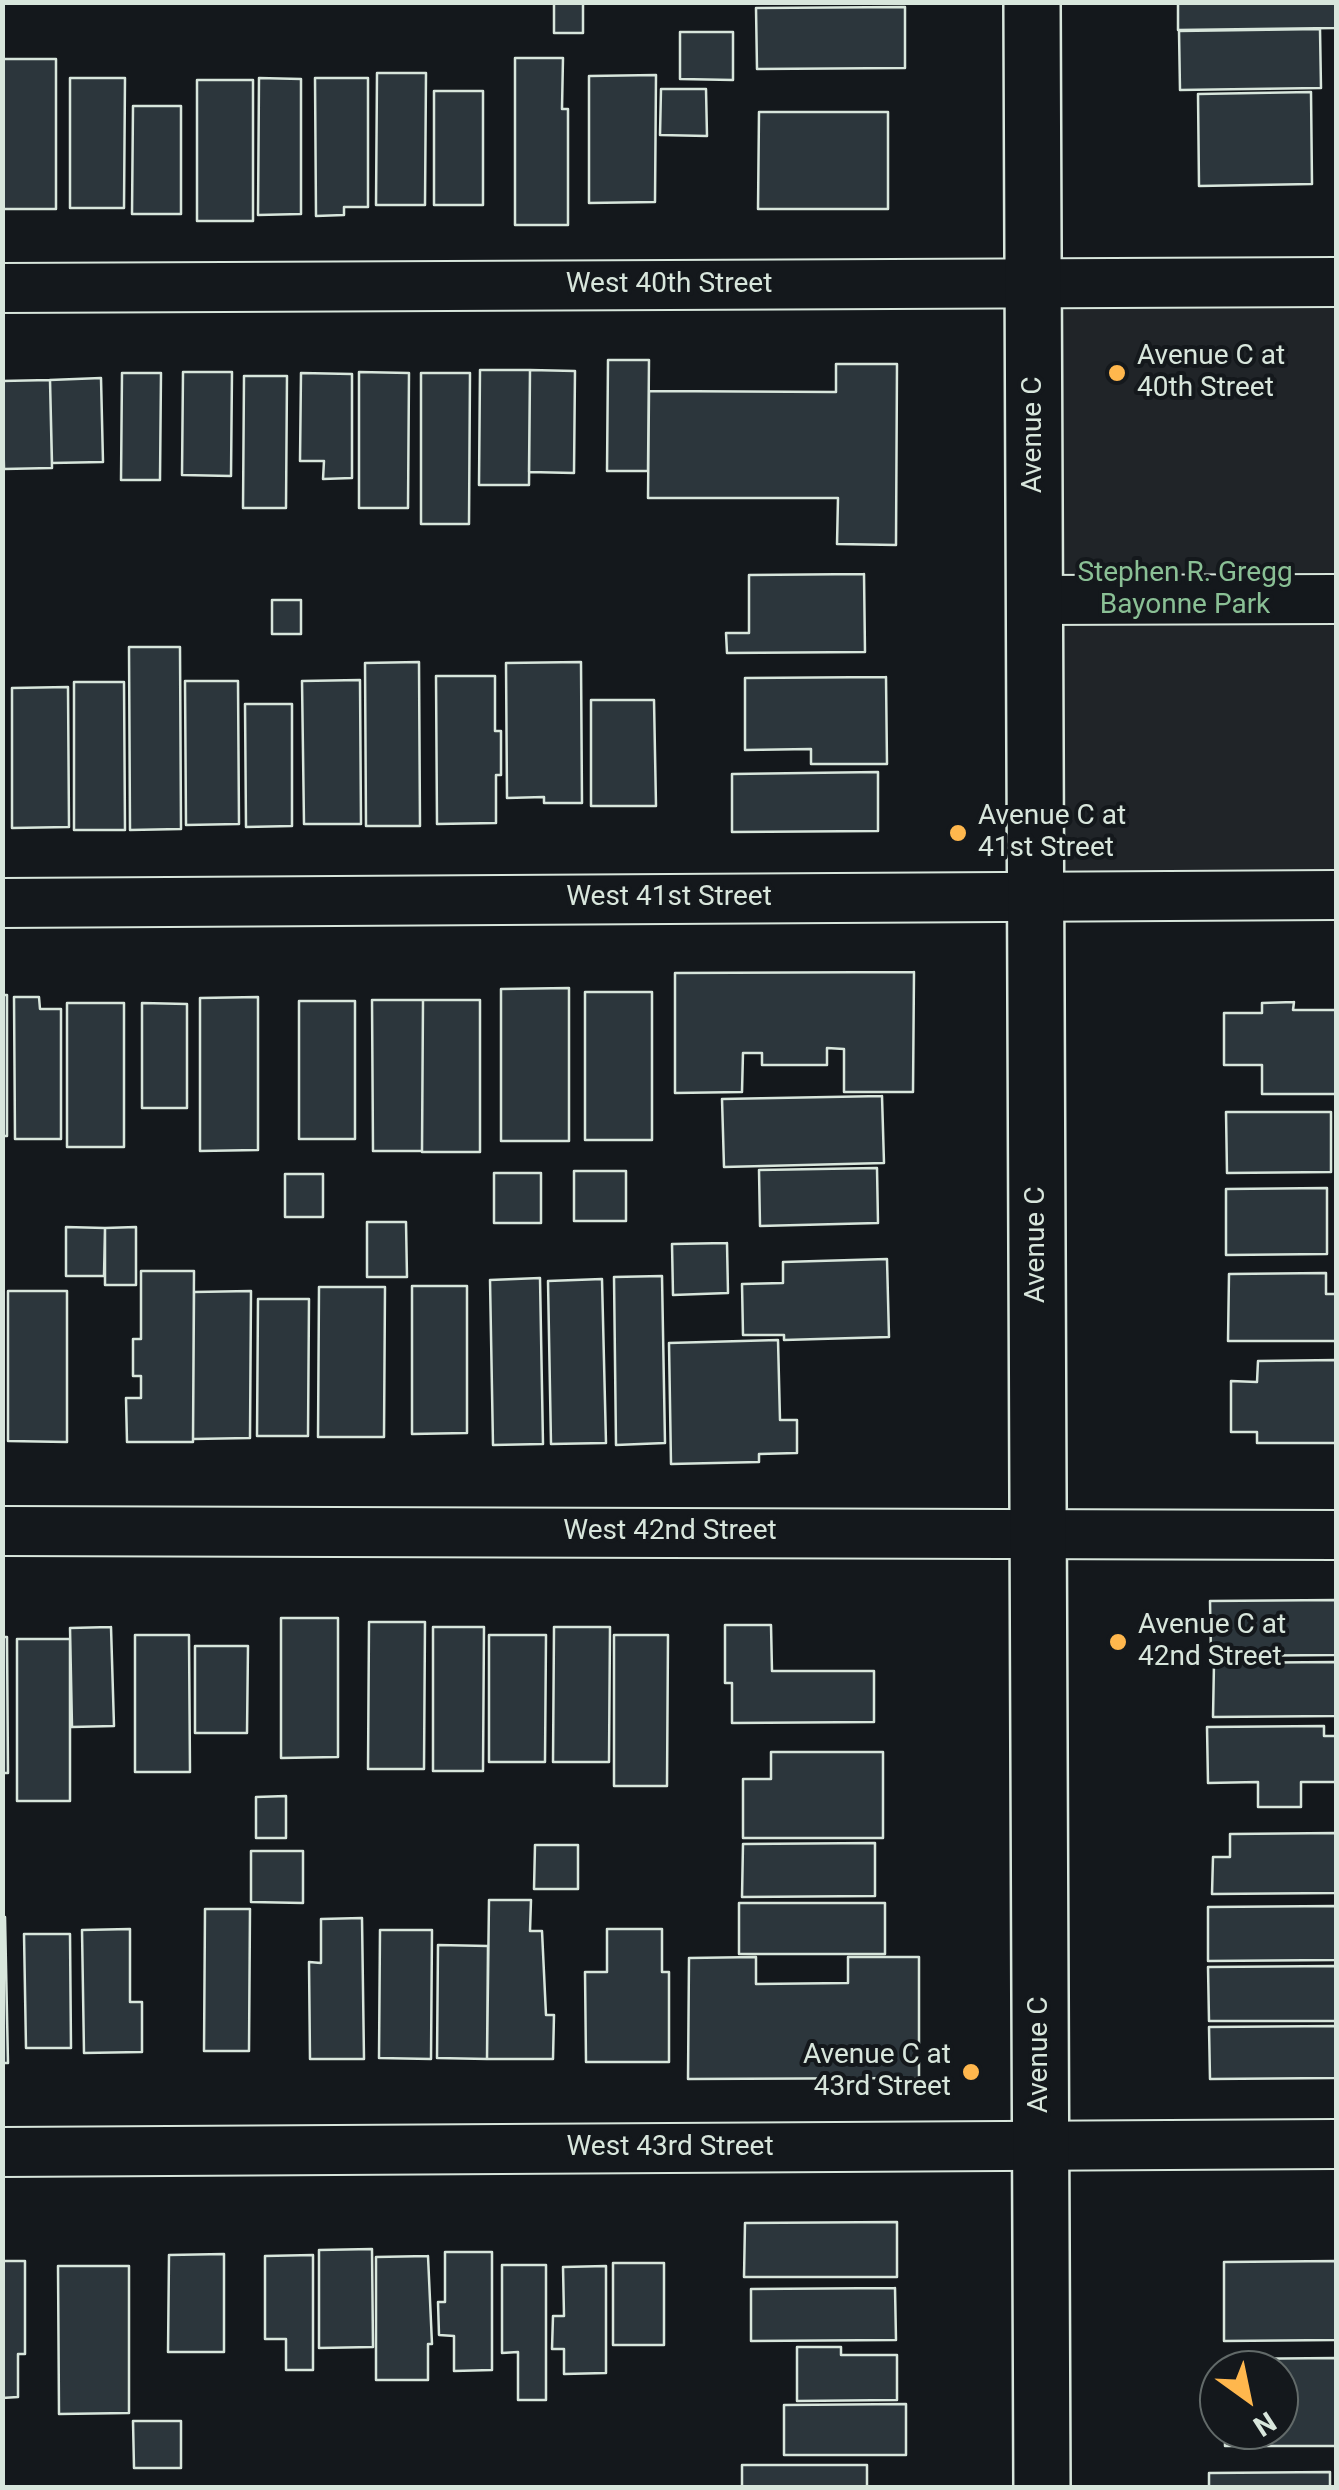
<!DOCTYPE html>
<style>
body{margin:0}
#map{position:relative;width:1339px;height:2490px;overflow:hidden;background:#14181c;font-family:Roboto,sans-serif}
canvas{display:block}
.frame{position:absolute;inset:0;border:5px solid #d8e6dc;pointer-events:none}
.north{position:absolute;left:1199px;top:2350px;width:100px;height:100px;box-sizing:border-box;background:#14181c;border:2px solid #626a69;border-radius:50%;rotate:147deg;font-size:28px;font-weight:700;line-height:40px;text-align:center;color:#d8e6dc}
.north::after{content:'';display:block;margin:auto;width:35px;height:45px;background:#ffb74d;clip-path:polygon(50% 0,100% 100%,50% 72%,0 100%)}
</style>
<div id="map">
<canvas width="1339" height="2490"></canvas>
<div class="frame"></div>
<div class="north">N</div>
</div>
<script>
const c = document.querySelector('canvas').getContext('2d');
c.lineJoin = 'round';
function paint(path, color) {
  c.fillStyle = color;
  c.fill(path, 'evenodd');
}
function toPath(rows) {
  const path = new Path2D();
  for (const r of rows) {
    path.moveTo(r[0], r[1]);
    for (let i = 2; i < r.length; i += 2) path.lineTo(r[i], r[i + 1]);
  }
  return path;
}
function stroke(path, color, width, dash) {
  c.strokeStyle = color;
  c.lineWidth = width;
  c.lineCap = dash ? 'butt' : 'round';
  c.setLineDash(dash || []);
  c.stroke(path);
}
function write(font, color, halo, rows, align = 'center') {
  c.font = font + ' Roboto,sans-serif';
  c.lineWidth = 8;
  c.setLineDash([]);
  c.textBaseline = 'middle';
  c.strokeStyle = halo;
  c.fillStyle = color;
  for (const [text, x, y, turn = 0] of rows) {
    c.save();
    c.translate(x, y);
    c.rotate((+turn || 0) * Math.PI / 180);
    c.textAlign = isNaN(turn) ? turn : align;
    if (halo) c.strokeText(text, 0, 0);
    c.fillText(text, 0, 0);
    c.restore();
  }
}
const green = toPath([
 [1336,282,1336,897,1035,897,1033,283,1336,282]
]);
paint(green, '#202428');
stroke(green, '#939e99', 2.5);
const building = toPath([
 [554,2,583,2,583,33,554,33,554,2],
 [1178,2,1336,2,1336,28,1178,30,1178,2],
 [905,7,905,68,757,69,756,8,905,7],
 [1320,29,1321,88,1180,90,1179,31,1320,29],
 [680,32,733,32,733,80,680,79,680,32],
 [515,58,563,58,562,109,568,109,568,225,515,225,515,58],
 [2,59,56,59,56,209,2,209,2,59],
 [377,73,426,73,425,205,376,205,377,73],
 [656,75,655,202,589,203,589,76,656,75],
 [70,78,125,78,124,208,70,208,70,78],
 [259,78,301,79,301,214,258,215,259,78],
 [315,78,368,78,368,207,344,207,344,215,316,216,315,78],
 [197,80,253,80,253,221,197,221,197,80],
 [661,89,706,89,707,136,660,135,661,89],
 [434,91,483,91,483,205,434,205,434,91],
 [1311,92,1312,184,1199,186,1198,94,1311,92],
 [133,106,181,106,181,214,132,214,133,106],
 [759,112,888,112,888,209,758,209,759,112],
 [608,360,649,360,648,471,607,471,608,360],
 [836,364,897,364,896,545,837,544,838,498,648,498,649,391,836,392,836,364],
 [480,370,530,370,529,485,479,485,480,370],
 [530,370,575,371,574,473,529,472,530,370],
 [183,372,232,372,231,476,182,475,183,372],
 [359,372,409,373,408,508,359,508,359,372],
 [122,373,161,373,160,480,121,480,122,373],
 [301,373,352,374,352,478,323,479,324,461,300,461,301,373],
 [421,373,470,373,469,524,421,524,421,373],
 [244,376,287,376,286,508,243,508,244,376],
 [101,378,103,462,52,463,50,380,101,378],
 [50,380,52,468,4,469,2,381,50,380],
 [864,574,865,652,727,653,726,633,749,633,749,575,864,574],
 [272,600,301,600,301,634,272,634,272,600],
 [129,647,180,647,181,829,130,830,129,647],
 [419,662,420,826,366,826,365,663,419,662],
 [581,662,582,803,544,803,544,797,507,798,506,663,581,662],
 [436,676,495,676,495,731,501,731,501,775,496,775,496,823,437,824,436,676],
 [886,677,887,764,811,764,811,749,745,750,745,678,886,677],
 [360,680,361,824,304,824,302,681,360,680],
 [185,681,238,681,239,824,186,825,185,681],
 [74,682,124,682,125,830,74,830,74,682],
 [68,687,69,827,12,828,12,688,68,687],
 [591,700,654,700,656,806,591,806,591,700],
 [245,704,292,704,292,826,246,827,245,704],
 [878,772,878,831,732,832,732,774,878,772],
 [914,972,913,1092,844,1092,844,1049,827,1048,827,1065,762,1065,762,1053,743,1053,742,1092,675,1093,675,973,914,972],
 [569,988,569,1141,501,1141,501,989,569,988],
 [585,992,652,992,652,1140,585,1140,585,992],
 [2,995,7,995,7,1136,2,1136,2,995],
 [14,997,39,997,40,1009,61,1009,61,1139,15,1139,14,997],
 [258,997,258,1150,200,1151,200,998,258,997],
 [372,1000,423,1000,422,1151,373,1151,372,1000],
 [423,1000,480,1000,480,1152,422,1152,423,1000],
 [299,1001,355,1001,355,1139,299,1139,299,1001],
 [1294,1002,1293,1010,1336,1010,1336,1094,1262,1094,1262,1065,1224,1065,1224,1013,1262,1013,1262,1003,1294,1002],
 [67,1003,124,1003,124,1147,67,1147,67,1003],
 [142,1003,187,1004,187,1108,142,1108,142,1003],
 [882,1096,884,1163,724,1167,722,1099,882,1096],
 [1226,1112,1331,1112,1331,1172,1227,1173,1226,1112],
 [877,1168,878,1223,760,1226,759,1170,877,1168],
 [574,1171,626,1171,626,1221,574,1221,574,1171],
 [494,1173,541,1173,541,1223,494,1223,494,1173],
 [285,1174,323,1174,323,1217,285,1217,285,1174],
 [1327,1188,1327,1254,1226,1255,1226,1189,1327,1188],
 [367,1222,406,1222,407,1277,367,1277,367,1222],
 [66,1227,105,1228,104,1276,66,1276,66,1227],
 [136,1227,136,1285,105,1285,105,1228,136,1227],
 [727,1243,728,1293,673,1295,672,1244,727,1243],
 [887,1259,889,1337,784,1340,784,1335,743,1335,742,1284,783,1283,783,1262,887,1259],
 [141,1271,194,1271,193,1442,127,1442,126,1398,141,1398,141,1376,133,1376,133,1339,141,1339,141,1271],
 [1326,1273,1326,1294,1336,1294,1336,1341,1228,1341,1229,1274,1326,1273],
 [662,1276,665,1443,616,1445,614,1277,662,1276],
 [540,1278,543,1444,493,1445,490,1280,540,1278],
 [602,1279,606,1443,551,1444,548,1281,602,1279],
 [412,1286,467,1286,467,1433,412,1434,412,1286],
 [319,1287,385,1287,384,1437,318,1437,319,1287],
 [8,1291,67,1291,67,1442,8,1441,8,1291],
 [251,1291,250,1438,193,1439,194,1292,251,1291],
 [258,1299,309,1299,308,1436,257,1436,258,1299],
 [778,1340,780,1420,797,1420,797,1453,759,1454,759,1462,671,1464,669,1343,778,1340],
 [1336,1360,1336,1443,1257,1443,1257,1432,1231,1432,1231,1381,1257,1382,1258,1361,1336,1360],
 [1336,1600,1336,1655,1211,1656,1210,1601,1336,1600],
 [281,1618,338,1618,338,1757,281,1758,281,1618],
 [369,1622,425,1622,424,1769,368,1769,369,1622],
 [725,1625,771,1625,772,1671,874,1671,874,1722,732,1723,732,1683,725,1683,725,1625],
 [111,1627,114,1726,72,1727,70,1628,111,1627],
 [433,1627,484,1627,483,1771,433,1771,433,1627],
 [554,1627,610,1627,609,1762,553,1762,554,1627],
 [135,1635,189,1635,190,1772,135,1772,135,1635],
 [489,1635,546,1635,545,1762,489,1762,489,1635],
 [614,1635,668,1635,667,1786,614,1786,614,1635],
 [2,1637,7,1637,8,1773,2,1773,2,1637],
 [17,1639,70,1639,70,1801,17,1801,17,1639],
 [195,1646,248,1646,247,1733,195,1733,195,1646],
 [1336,1662,1336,1716,1213,1717,1214,1663,1336,1662],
 [1324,1726,1324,1736,1336,1736,1336,1782,1301,1782,1301,1807,1258,1807,1258,1782,1208,1783,1207,1727,1324,1726],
 [771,1752,883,1752,883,1838,743,1838,743,1779,771,1779,771,1752],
 [286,1796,286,1838,256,1838,256,1797,286,1796],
 [1336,1833,1336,1893,1212,1894,1213,1857,1230,1857,1230,1834,1336,1833],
 [875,1843,875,1896,742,1897,743,1844,875,1843],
 [535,1845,578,1845,578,1889,534,1889,535,1845],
 [251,1851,303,1851,303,1903,251,1902,251,1851],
 [489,1900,531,1900,530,1931,542,1931,546,2015,554,2015,553,2059,487,2059,489,1900],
 [739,1903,885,1903,885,1954,739,1954,739,1903],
 [1336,1906,1336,1960,1208,1961,1208,1907,1336,1906],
 [205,1909,250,1909,249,2051,204,2051,205,1909],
 [2,1917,5,1917,8,2063,2,2063,2,1917],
 [362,1918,364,2059,310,2059,309,1962,321,1963,321,1919,362,1918],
 [130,1929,130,2002,142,2002,142,2052,84,2053,82,1930,130,1929],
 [607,1929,662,1929,662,1972,669,1972,669,2062,586,2062,585,1972,607,1972,607,1929],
 [380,1930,432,1930,431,2059,379,2058,380,1930],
 [24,1934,70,1934,71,2048,26,2048,24,1934],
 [438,1945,488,1946,487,2059,437,2058,438,1945],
 [756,1957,756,1984,848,1983,848,1957,919,1957,919,2078,688,2079,689,1958,756,1957],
 [1336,1966,1336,2021,1209,2021,1208,1967,1336,1966],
 [1336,2026,1336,2078,1210,2079,1209,2027,1336,2026],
 [897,2222,897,2277,744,2277,745,2223,897,2222],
 [372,2249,373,2347,319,2348,319,2250,372,2249],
 [445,2252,492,2252,492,2370,454,2371,454,2336,439,2335,438,2302,445,2302,445,2252],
 [224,2254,224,2352,168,2352,169,2255,224,2254],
 [313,2255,313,2370,286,2370,286,2339,265,2339,265,2256,313,2255],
 [428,2256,432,2344,428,2344,428,2380,376,2380,376,2257,428,2256],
 [2,2261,25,2261,25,2354,18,2354,18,2397,2,2398,2,2261],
 [1336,2261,1336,2340,1224,2341,1224,2262,1336,2261],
 [613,2263,664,2263,664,2345,613,2345,613,2263],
 [502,2265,546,2265,546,2400,518,2400,518,2352,502,2353,502,2265],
 [58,2266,129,2266,129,2413,59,2414,58,2266],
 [606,2266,606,2373,564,2374,564,2349,552,2349,553,2316,564,2316,563,2267,606,2266],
 [895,2288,896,2340,751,2341,751,2289,895,2288],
 [797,2347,841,2347,841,2355,897,2355,897,2400,797,2401,797,2347],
 [1336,2358,1336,2446,1225,2446,1225,2430,1279,2430,1279,2370,1225,2370,1225,2359,1336,2358],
 [906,2404,906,2455,784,2455,784,2405,906,2404],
 [133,2421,181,2421,181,2468,134,2468,133,2421],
 [742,2465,867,2465,867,2488,742,2488,742,2465],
 [1330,2472,1330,2488,1209,2488,1209,2473,1330,2472]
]);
paint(building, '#2c363c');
stroke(building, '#d8e6dc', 2.5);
const minor = toPath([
 [2,288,1336,282],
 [1034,600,1336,599],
 [2,903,1336,895],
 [2,1531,1336,1535],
 [2,2152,1336,2144]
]);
const secondary = toPath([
 [1032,2,1042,2488]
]);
stroke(minor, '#d8e6dc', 52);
stroke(secondary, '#d8e6dc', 60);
stroke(minor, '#14181c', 48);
stroke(secondary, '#14181c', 55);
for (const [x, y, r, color] of [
 [1117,373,10,"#ffb74d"],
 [958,833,10,"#ffb74d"],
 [1118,1642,10,"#ffb74d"],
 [971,2072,10,"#ffb74d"]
]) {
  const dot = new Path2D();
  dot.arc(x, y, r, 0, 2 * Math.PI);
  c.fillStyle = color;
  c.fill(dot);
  stroke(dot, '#14181c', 4);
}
write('28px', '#d8e6dc', '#14181c', [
 ["West 40th Street",669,285],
 ["Avenue C",1034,435,-90],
 ["West 41st Street",669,898],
 ["Avenue C",1037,1245,-90],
 ["West 42nd Street",670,1532],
 ["Avenue C",1040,2055,-90],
 ["West 43rd Street",670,2148]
]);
write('28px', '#d8e6dc', '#14181c', [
 ["Avenue C at",1137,357],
 ["40th Street",1137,389],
 ["Avenue C at",978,817],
 ["41st Street",978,849],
 ["Avenue C at",1138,1626],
 ["42nd Street",1138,1658],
 ["Avenue C at",951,2056,"right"],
 ["43rd Street",951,2088,"right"]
], 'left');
write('28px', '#8ac095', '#14181c', [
 ["Stephen R. Gregg",1185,574],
 ["Bayonne Park",1185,606]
]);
</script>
